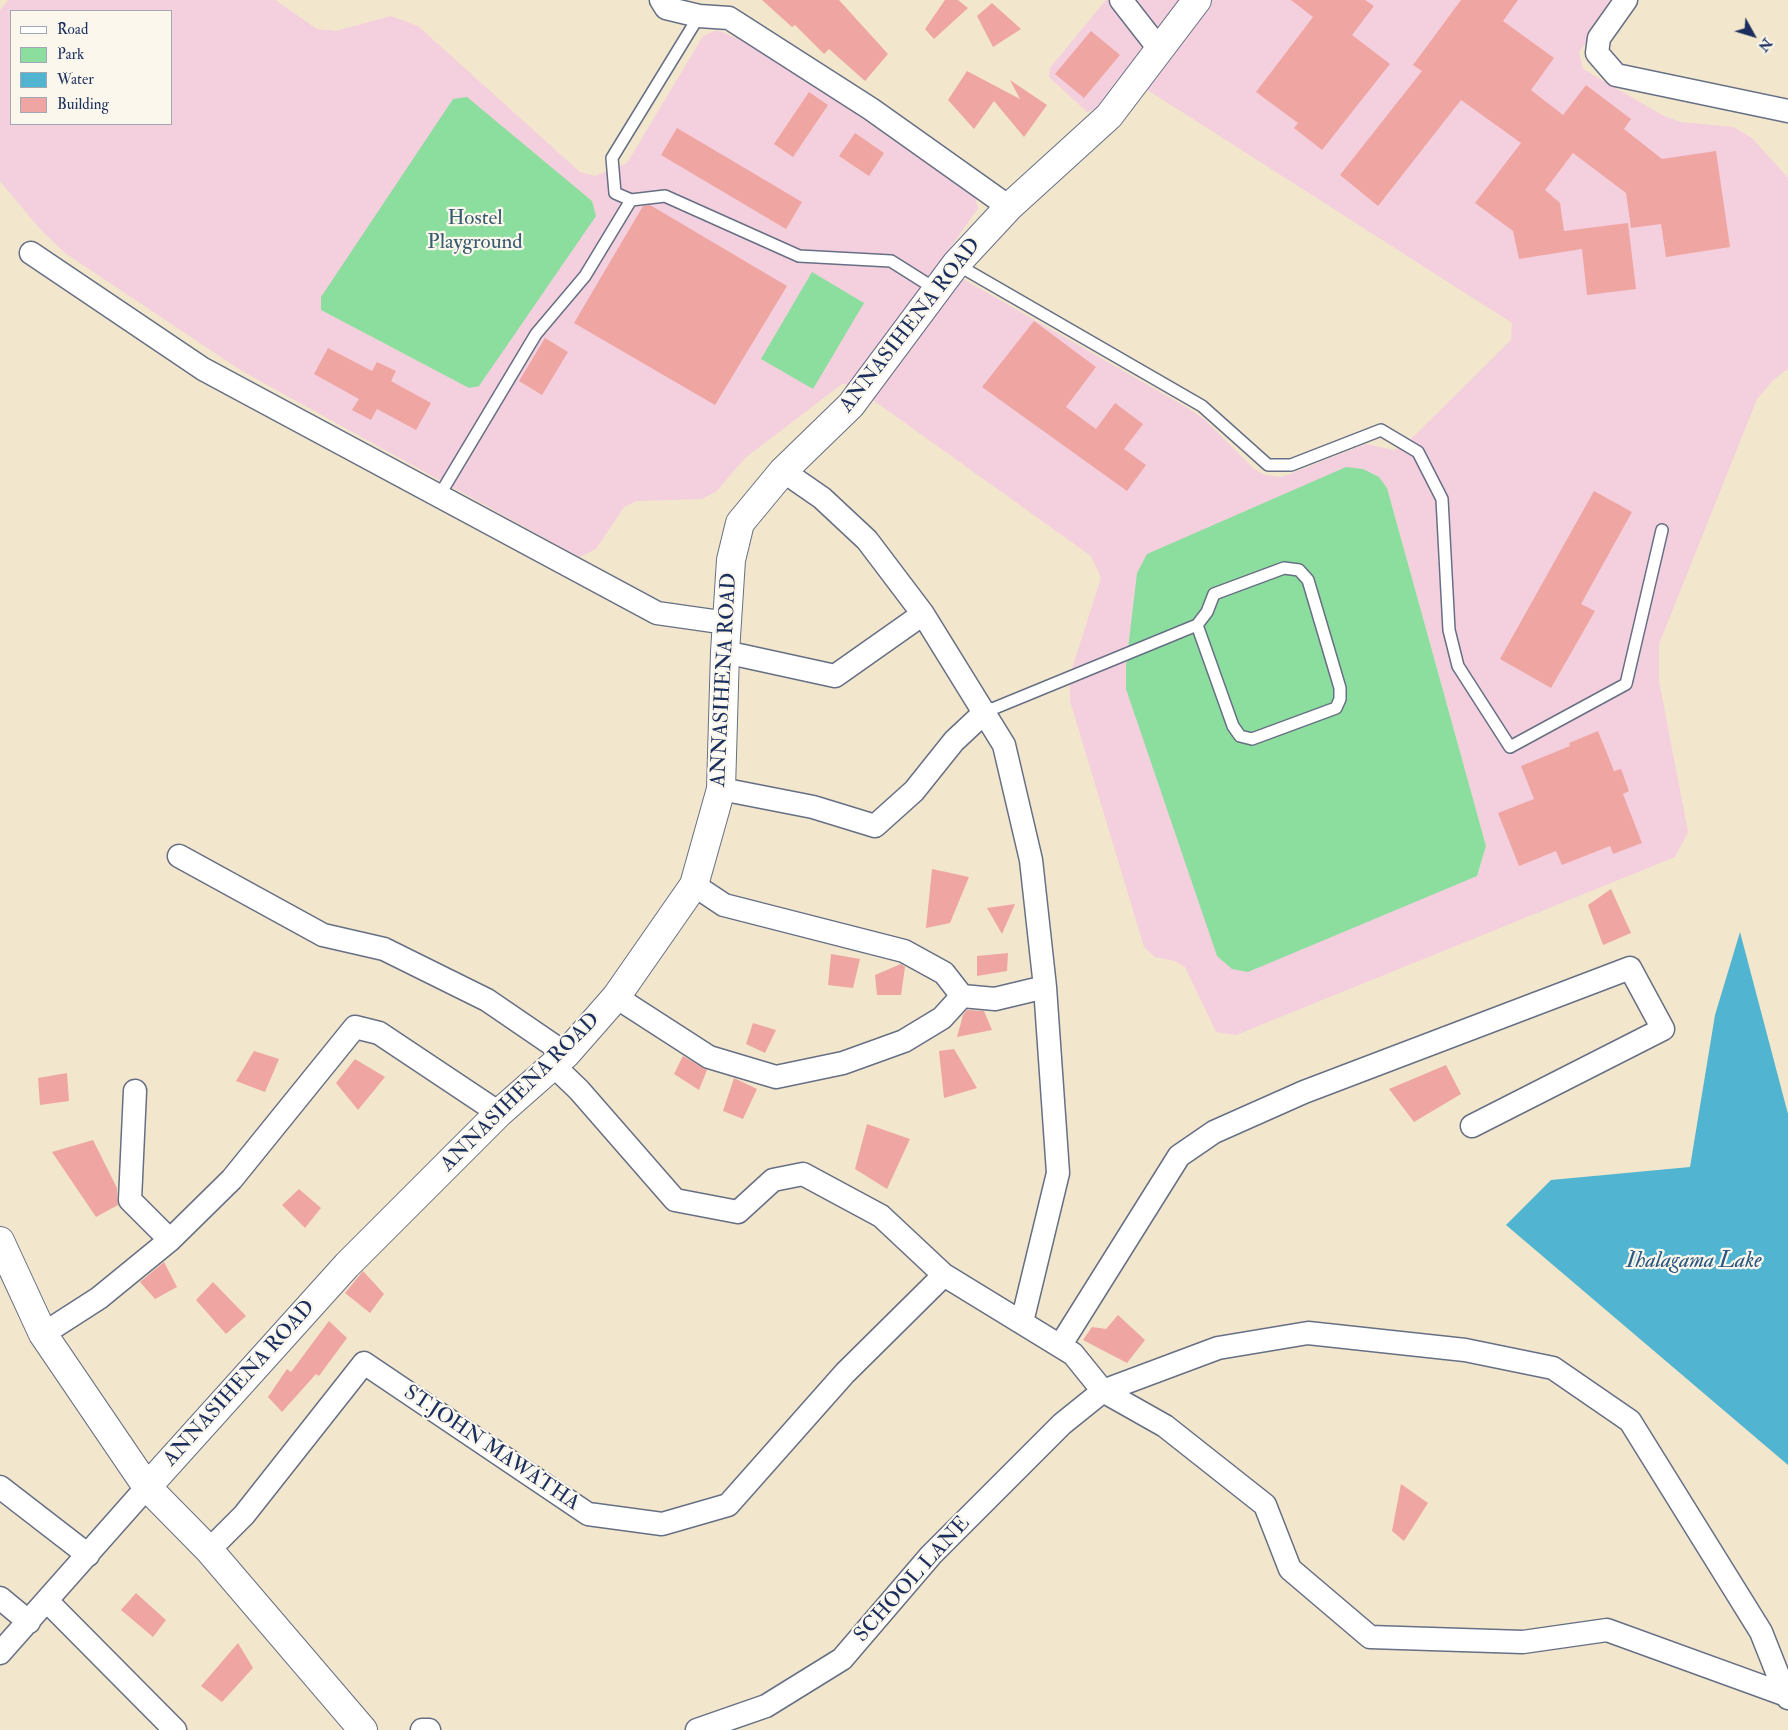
<!DOCTYPE html>
<style>
body{margin:0}
#map{position:relative;width:1788px;height:1730px;overflow:hidden;background:#f2e6cc;font-family:"IM FELL Double Pica",serif}
canvas{display:block}
.legend{position:absolute;left:10px;top:10px;width:162px;height:115px;box-sizing:border-box;background:#fbf7ec;border:1px solid #a1a7b3;margin:0;padding:6px 9px;list-style:none;font-size:15px;color:#1b2f5e}
.legend li{display:flex;align-items:center;gap:10px;height:25px}
.legend b{width:25px;border:1px solid #a1a7b3}
.north{position:absolute;left:1728px;top:10px;width:50px;height:50px;-webkit-text-stroke:4px #fbf7ec;paint-order:stroke;rotate:129deg;font-size:14px;font-weight:700;line-height:20px;text-align:center;color:#1b2f5e}
.north::after{content:'';display:block;margin:auto;width:18px;height:22px;background:#1b2f5e;clip-path:polygon(50% 0,100% 100%,50% 72%,0 100%)}
</style>
<div id="map">
<canvas width="1788" height="1730"></canvas>
<ul class="legend">
<li><b style="height:6px;background:#fff"></b>Road</li>
<li><b style="height:14px;background:#8cde9f"></b>Park</li>
<li><b style="height:14px;background:#51b4d0"></b>Water</li>
<li><b style="height:14px;background:#efa6a2"></b>Building</li>
</ul>
<div class="north">N</div>
</div>
<script>
const c = document.querySelector('canvas').getContext('2d');
c.lineJoin = 'round';
function paint(path, color) {
  c.fillStyle = color;
  c.fill(path, 'evenodd');
}
function toPath(rows) {
  const path = new Path2D();
  for (const r of rows) {
    path.moveTo(r[0], r[1]);
    for (let i = 2; i < r.length; i += 2) path.lineTo(r[i], r[i + 1]);
  }
  return path;
}
function stroke(path, color, width, dash) {
  c.strokeStyle = color;
  c.lineWidth = width;
  c.lineCap = dash ? 'butt' : 'round';
  c.setLineDash(dash || []);
  c.stroke(path);
}
function write(font, color, halo, rows, align = 'center') {
  c.font = font + ' "IM FELL Double Pica",serif';
  c.lineWidth = 4.5;
  c.setLineDash([]);
  c.textBaseline = 'middle';
  c.strokeStyle = halo;
  c.fillStyle = color;
  for (const [text, x, y, turn = 0] of rows) {
    c.save();
    c.translate(x, y);
    c.rotate((+turn || 0) * Math.PI / 180);
    c.textAlign = isNaN(turn) ? turn : align;
    if (halo) c.strokeText(text, 0, 0);
    c.fillText(text, 0, 0);
    c.restore();
  }
}
paint(toPath([
 [8,0,275,0,317,29,336,31,391,16,418,26,580,172,595,176,627,163,703,36,717,30,747,42,766,52,975,197,978,208,942,260,944,268,1186,407,1205,420,1254,469,1265,475,1282,477,1366,444,1393,450,1403,447,1511,340,1512,323,1132,80,1096,109,1087,112,1049,77,1050,68,1106,0,1617,0,1579,52,1583,69,1664,116,1681,122,1733,127,1752,138,1788,178,1788,369,1774,379,1757,399,1659,644,1659,681,1688,832,1675,857,1236,1035,1216,1032,1185,967,1175,961,1155,957,1144,947,1070,701,1070,675,1101,578,1091,556,852,385,842,384,745,458,717,491,702,499,636,501,624,507,596,549,579,557,242,371,65,253,40,229,0,181,0,10],
 [11,11,171,11,171,124,11,124],
 [321,297,469,388,321,310],
 [1387,488,1486,846,1477,876]
]), '#f4cfde');
paint(toPath([
 [467,97,592,201,596,216,479,386,469,388,321,310,321,297,453,99],
 [812,272,864,303,813,389,761,359],
 [1346,467,1363,469,1379,477,1387,488,1486,846,1477,876,1248,972,1232,969,1217,956,1126,689,1126,666,1137,573,1147,554]
]), '#8cde9f');
paint(toPath([
 [1740,932,1788,1114,1788,1465,1506,1225,1551,1180,1690,1167,1715,1015]
]), '#51b4d0');
paint(toPath([
 [762,0,839,0,888,54,865,81,829,49,824,54,795,25,792,27],
 [945,0,958,0,968,8,934,39,925,29],
 [1291,0,1365,0,1374,6,1352,35,1390,64,1322,150,1294,128,1298,123,1256,92,1313,17],
 [1461,0,1518,0,1503,21,1554,58,1531,90,1563,115,1586,85,1631,119,1624,129,1662,159,1716,151,1730,247,1666,257,1661,224,1631,228,1626,193,1573,153,1545,190,1560,203,1564,231,1628,223,1636,289,1587,295,1582,249,1519,259,1513,231,1475,203,1521,143,1461,100,1378,206,1340,175,1422,71,1413,65],
 [992,3,1021,29,993,47,977,16],
 [1091,31,1120,55,1084,98,1055,74],
 [967,71,1020,99,1010,80,1047,105,1024,137,994,101,974,129,948,100],
 [809,92,828,105,793,157,774,144],
 [677,128,802,202,786,229,661,155],
 [855,133,884,153,869,176,839,156],
 [650,205,787,286,715,405,574,323,643,206],
 [1034,321,1096,367,1066,407,1096,429,1115,403,1143,424,1124,449,1146,465,1127,491,982,387],
 [545,338,568,352,542,395,519,381],
 [328,348,372,371,377,362,396,371,391,381,431,403,416,430,377,409,371,420,352,410,359,399,314,374],
 [1594,491,1632,512,1581,604,1595,611,1551,688,1500,659],
 [1598,731,1614,771,1621,769,1629,791,1623,794,1642,843,1613,854,1610,846,1562,865,1556,851,1519,866,1498,813,1534,799,1521,766,1570,746,1569,743],
 [932,869,969,877,950,923,926,928],
 [1611,889,1631,933,1603,945,1588,905],
 [1015,904,1002,934,987,908],
 [1008,953,1007,971,977,976,977,956],
 [831,954,860,959,853,988,828,985],
 [901,964,905,967,901,995,877,995,875,975],
 [967,1010,984,1011,992,1030,957,1037,963,1015],
 [753,1023,776,1030,765,1053,746,1044],
 [954,1049,977,1088,944,1098,939,1051],
 [254,1051,279,1059,265,1092,236,1081],
 [683,1056,707,1070,699,1090,674,1074],
 [355,1059,385,1077,358,1110,336,1083],
 [1446,1065,1461,1094,1414,1122,1389,1089],
 [67,1073,69,1101,40,1105,38,1078],
 [734,1078,757,1089,743,1119,723,1111],
 [867,1124,910,1139,887,1189,855,1169],
 [93,1140,117,1188,118,1205,96,1217,52,1152],
 [299,1189,321,1208,305,1228,282,1205],
 [164,1262,177,1287,155,1299,140,1282],
 [363,1271,384,1294,370,1313,345,1293],
 [213,1282,246,1316,226,1334,196,1300],
 [1118,1315,1145,1340,1127,1363,1083,1340,1092,1327,1106,1329],
 [329,1321,347,1338,319,1376,316,1374,282,1412,268,1397,287,1369,291,1372],
 [1401,1484,1428,1503,1404,1541,1392,1531],
 [136,1593,166,1620,153,1637,121,1610],
 [238,1643,253,1668,222,1702,201,1686]
]), '#efa6a2');
const service = toPath([
 [699,16,612,158,615,193,631,200,665,196,799,256,891,261,937,290],
 [956,264,1202,406,1268,465,1291,465,1381,430,1418,452,1442,499,1449,630,1458,666,1510,747,1626,684,1662,530],
 [439,496,536,334,585,276,631,200],
 [985,712,1197,625,1207,612,1214,594,1284,568,1299,570,1308,580,1340,688,1340,699,1336,708,1252,739,1240,736,1233,726,1197,625]
]);
const minor = toPath([
 [661,0,666,8,699,16,729,18,871,109,1009,207],
 [1121,0,1160,50],
 [1626,0,1599,38,1597,53,1616,75,1788,111],
 [31,253,203,369,657,613,727,623],
 [783,471,822,498,867,540,923,614,1004,745,1031,860,1045,987,1058,1173,1022,1322],
 [725,652,835,676,923,614],
 [721,789,813,807,875,826,914,791,954,741,985,712],
 [179,856,323,935,384,949,487,1000,566,1054],
 [694,885,724,905,904,951,944,973,962,996,995,999,1045,987],
 [616,997,709,1057,776,1077,843,1063,904,1041,942,1018,962,996],
 [553,1065,579,1090,675,1200,738,1212,773,1180,803,1174,881,1216,944,1275,1073,1354,1103,1391,1165,1426,1265,1505,1290,1569,1370,1637,1523,1642,1607,1630,1786,1695,1788,1698],
 [135,1091,130,1200,170,1240],
 [43,1334,99,1298,170,1240,232,1179,355,1027,379,1033,499,1113],
 [1060,1346,1179,1156,1214,1132,1304,1092,1630,968,1663,1029,1472,1126],
 [0,1487,88,1555],
 [209,1550,244,1515,364,1363,588,1514,662,1524,728,1505,845,1373,944,1275],
 [0,1598,29,1622],
 [47,1601,175,1730],
 [0,1653,147,1487],
 [422,1730,429,1730],
 [697,1730,766,1706,842,1659,931,1555,1062,1424,1103,1391,1218,1348,1308,1333,1465,1350,1553,1368,1630,1421,1761,1632,1786,1695]
]);
const tertiary = toPath([
 [0,1241,43,1334,147,1487,209,1550,363,1730],
 [147,1487,347,1265,499,1113,566,1054,616,997,694,885,721,789,725,652,731,560,740,523,783,471,851,405,956,264,1009,207,1109,116,1197,0]
]);
stroke(service, '#666f84', 14);
stroke(minor, '#666f84', 25);
stroke(tertiary, '#666f84', 30);
stroke(service, '#fff', 11);
stroke(minor, '#fff', 22);
stroke(tertiary, '#fff', 28);
write('21px', '#375b6e', '#fbf7ec', [
 ["Hostel",475,219],
 ["Playground",475,243]
]);
write('21px', '#1b2f5e', '#fbf7ec', [
 ["ANNASIHENA ROAD",911,326,-52],
 ["ANNASIHENA ROAD",725,680,-87],
 ["ANNASIHENA ROAD",521,1093,-45],
 ["ANNASIHENA ROAD",240,1384,-48],
 ["ST.JOHN MAWATHA",491,1449,34],
 ["SCHOOL LANE",913,1580,-48]
]);
write('italic 22px', '#2b5780', '#fbf7ec', [
 ["Ihalagama Lake",1694,1262]
]);
</script>
